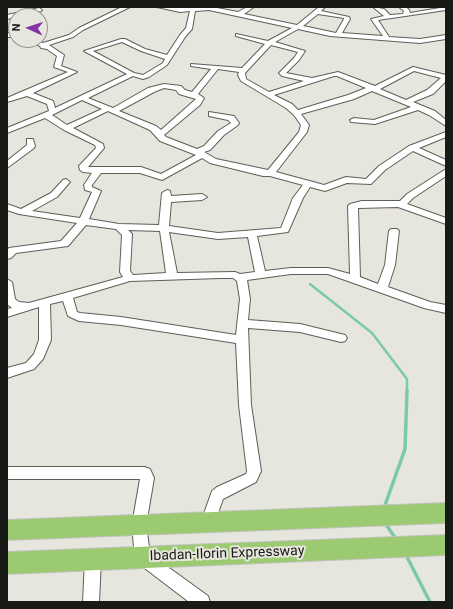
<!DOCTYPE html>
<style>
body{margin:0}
#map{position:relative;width:453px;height:609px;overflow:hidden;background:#e7e6de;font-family:Roboto,sans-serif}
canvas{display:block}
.frame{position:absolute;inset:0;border:8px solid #191916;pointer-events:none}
.north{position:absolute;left:8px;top:8px;width:40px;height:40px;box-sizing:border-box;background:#e7e6de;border:1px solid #95948e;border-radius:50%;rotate:273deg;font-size:11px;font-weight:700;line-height:16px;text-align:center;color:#191916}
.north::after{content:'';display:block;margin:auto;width:14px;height:18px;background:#8534a3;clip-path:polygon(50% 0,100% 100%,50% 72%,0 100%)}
</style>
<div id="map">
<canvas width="453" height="609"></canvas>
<div class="frame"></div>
<div class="north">N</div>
</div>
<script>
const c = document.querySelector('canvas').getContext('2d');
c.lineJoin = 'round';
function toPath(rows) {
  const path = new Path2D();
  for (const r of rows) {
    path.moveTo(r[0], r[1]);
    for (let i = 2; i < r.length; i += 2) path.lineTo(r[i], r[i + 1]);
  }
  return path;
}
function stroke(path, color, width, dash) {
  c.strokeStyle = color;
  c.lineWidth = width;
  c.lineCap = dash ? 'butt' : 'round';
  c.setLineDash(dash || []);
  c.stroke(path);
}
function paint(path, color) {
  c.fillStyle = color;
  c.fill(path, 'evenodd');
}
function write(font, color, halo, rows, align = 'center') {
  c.font = font + ' Roboto,sans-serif';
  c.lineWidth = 4;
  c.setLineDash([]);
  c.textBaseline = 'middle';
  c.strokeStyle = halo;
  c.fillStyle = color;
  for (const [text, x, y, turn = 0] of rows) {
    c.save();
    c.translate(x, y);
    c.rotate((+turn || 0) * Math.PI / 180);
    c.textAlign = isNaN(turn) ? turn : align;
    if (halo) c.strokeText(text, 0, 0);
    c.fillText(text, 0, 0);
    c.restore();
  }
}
stroke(toPath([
 [310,284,372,333,407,379,407,392]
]), '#7bcba2', 2.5);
stroke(toPath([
 [384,508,405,449,407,391],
 [385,523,396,539],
 [406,555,430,602]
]), '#7bcba2', 3.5);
const minor = toPath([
 [122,7,130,7,83,30,73,37,49,45,64,55,61,66,77,72,33,93,53,101,55,108,127,74,84,51,121,39,125,39,145,49,167,55,180,35,186,28,190,11,180,12,157,7,180,8,212,7,238,12,247,7,254,7,244,14,297,25,319,7,325,7,321,11,349,17,350,19,342,33,383,36,371,19,384,16,373,7,384,9,390,15,403,14,404,11,399,7,406,7,409,10,410,13,446,7,446,10,378,20,389,37,420,39,446,35,446,39,420,43,330,36,298,29,275,42,305,51,299,60,286,73,312,78,338,72,375,86,413,67,446,75,446,81,433,94,413,102,435,111,446,120,446,126,429,115,418,110,375,124,351,122,350,120,354,118,374,120,411,107,372,91,354,99,301,114,309,125,307,132,276,172,324,185,346,177,366,179,379,166,409,146,446,132,446,137,419,148,446,160,446,166,413,151,385,170,371,184,347,183,325,191,310,187,303,198,288,232,257,236,265,271,291,268,328,268,350,274,348,206,350,204,362,201,400,201,407,194,446,169,446,176,413,198,407,204,446,218,446,224,398,207,358,208,360,277,378,284,385,265,389,231,391,229,397,229,399,231,395,265,388,287,430,302,446,305,446,313,424,308,328,274,291,274,247,280,250,299,248,320,300,324,345,335,347,338,345,341,341,342,300,332,248,328,251,405,261,471,256,482,223,499,213,527,208,529,203,527,201,522,212,491,217,487,246,474,247,471,239,405,236,343,121,325,79,321,68,316,63,301,50,304,51,340,43,359,34,369,7,378,7,368,26,363,34,354,39,340,39,307,7,317,7,309,12,308,7,304,7,279,12,282,15,299,19,302,29,303,123,277,120,272,122,235,116,229,86,225,68,246,16,253,11,258,7,259,7,250,9,248,61,241,77,223,19,214,7,210,7,204,21,209,51,193,63,180,66,179,70,182,57,197,32,211,80,218,92,192,85,190,84,185,92,173,83,172,80,170,79,166,96,148,95,145,64,130,45,118,7,133,7,128,49,111,47,104,27,96,7,102,7,98,68,72,54,67,57,56,47,49,41,48,40,46,26,40,35,40,43,43,69,35,79,28,122,7],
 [209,10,292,28,268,41,236,34,236,36,265,44,242,68,191,64,191,66,211,69,192,92,185,90,181,86,164,84,148,88,113,108,88,98,133,76,143,79,149,77,167,65,185,37,192,29,195,11,209,10],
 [318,14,344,18,344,19,336,33,303,26,318,14],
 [122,42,141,51,165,59,163,63,143,75,134,73,93,51,122,42],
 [271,45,298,52,294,58,279,73,282,76,304,81,269,92,246,79,245,73,271,45],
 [218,69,239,72,238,75,241,81,286,108,294,115,301,125,299,132,268,170,216,159,204,152,210,150,224,135,238,125,239,123,234,116,209,112,209,116,228,120,231,123,218,131,204,146,197,149,166,137,164,135,200,105,204,98,198,94,218,69],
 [414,71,441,78,427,90,406,100,380,89,414,71],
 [334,76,337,76,366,88,348,95,298,110,292,104,274,95,334,76],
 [164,88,176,90,179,94,196,99,161,130,156,126,119,111,154,92,164,88],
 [82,100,102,109,67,125,52,115,82,100],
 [108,111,150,130,160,141,196,155,161,174,141,167,88,167,104,148,103,144,73,128,108,111],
 [202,158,210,163,263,176,270,176,303,185,293,198,281,228,218,233,169,226,171,202,202,200,207,197,202,194,171,196,170,191,167,190,162,193,159,225,119,224,89,219,101,191,92,187,92,185,101,173,140,173,162,180,202,158],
 [128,230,160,231,166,273,133,275,130,271,132,234,128,230],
 [169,232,218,239,248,237,255,272,240,274,235,272,177,273,169,232],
 [220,278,233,278,237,281,240,299,236,335,121,317,80,313,77,312,73,298,130,281,220,278],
 [39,8,42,10,41,11,7,19,7,15,39,8],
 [7,33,16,33,16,37,7,37,7,33],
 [27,139,33,139,35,146,34,148,7,168,7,161,27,145,27,139],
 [7,467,145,467,150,469,154,478,146,525,150,554,208,596,210,602,189,602,138,563,135,558,132,525,140,479,7,479,7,467],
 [93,553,98,555,101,560,99,602,83,602,85,560,88,555,93,553]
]);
const highway = toPath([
 [446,503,446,523,7,540,7,520,446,503],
 [446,535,446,555,7,574,7,552,446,535]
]);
stroke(minor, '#5f5e57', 2);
stroke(highway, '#c3c3c2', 2);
paint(minor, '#fff');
paint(highway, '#9cca70');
write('14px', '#191916', '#e7e6de', [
 ["Ibadan-Ilorin Expressway",227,554,-2]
]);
</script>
